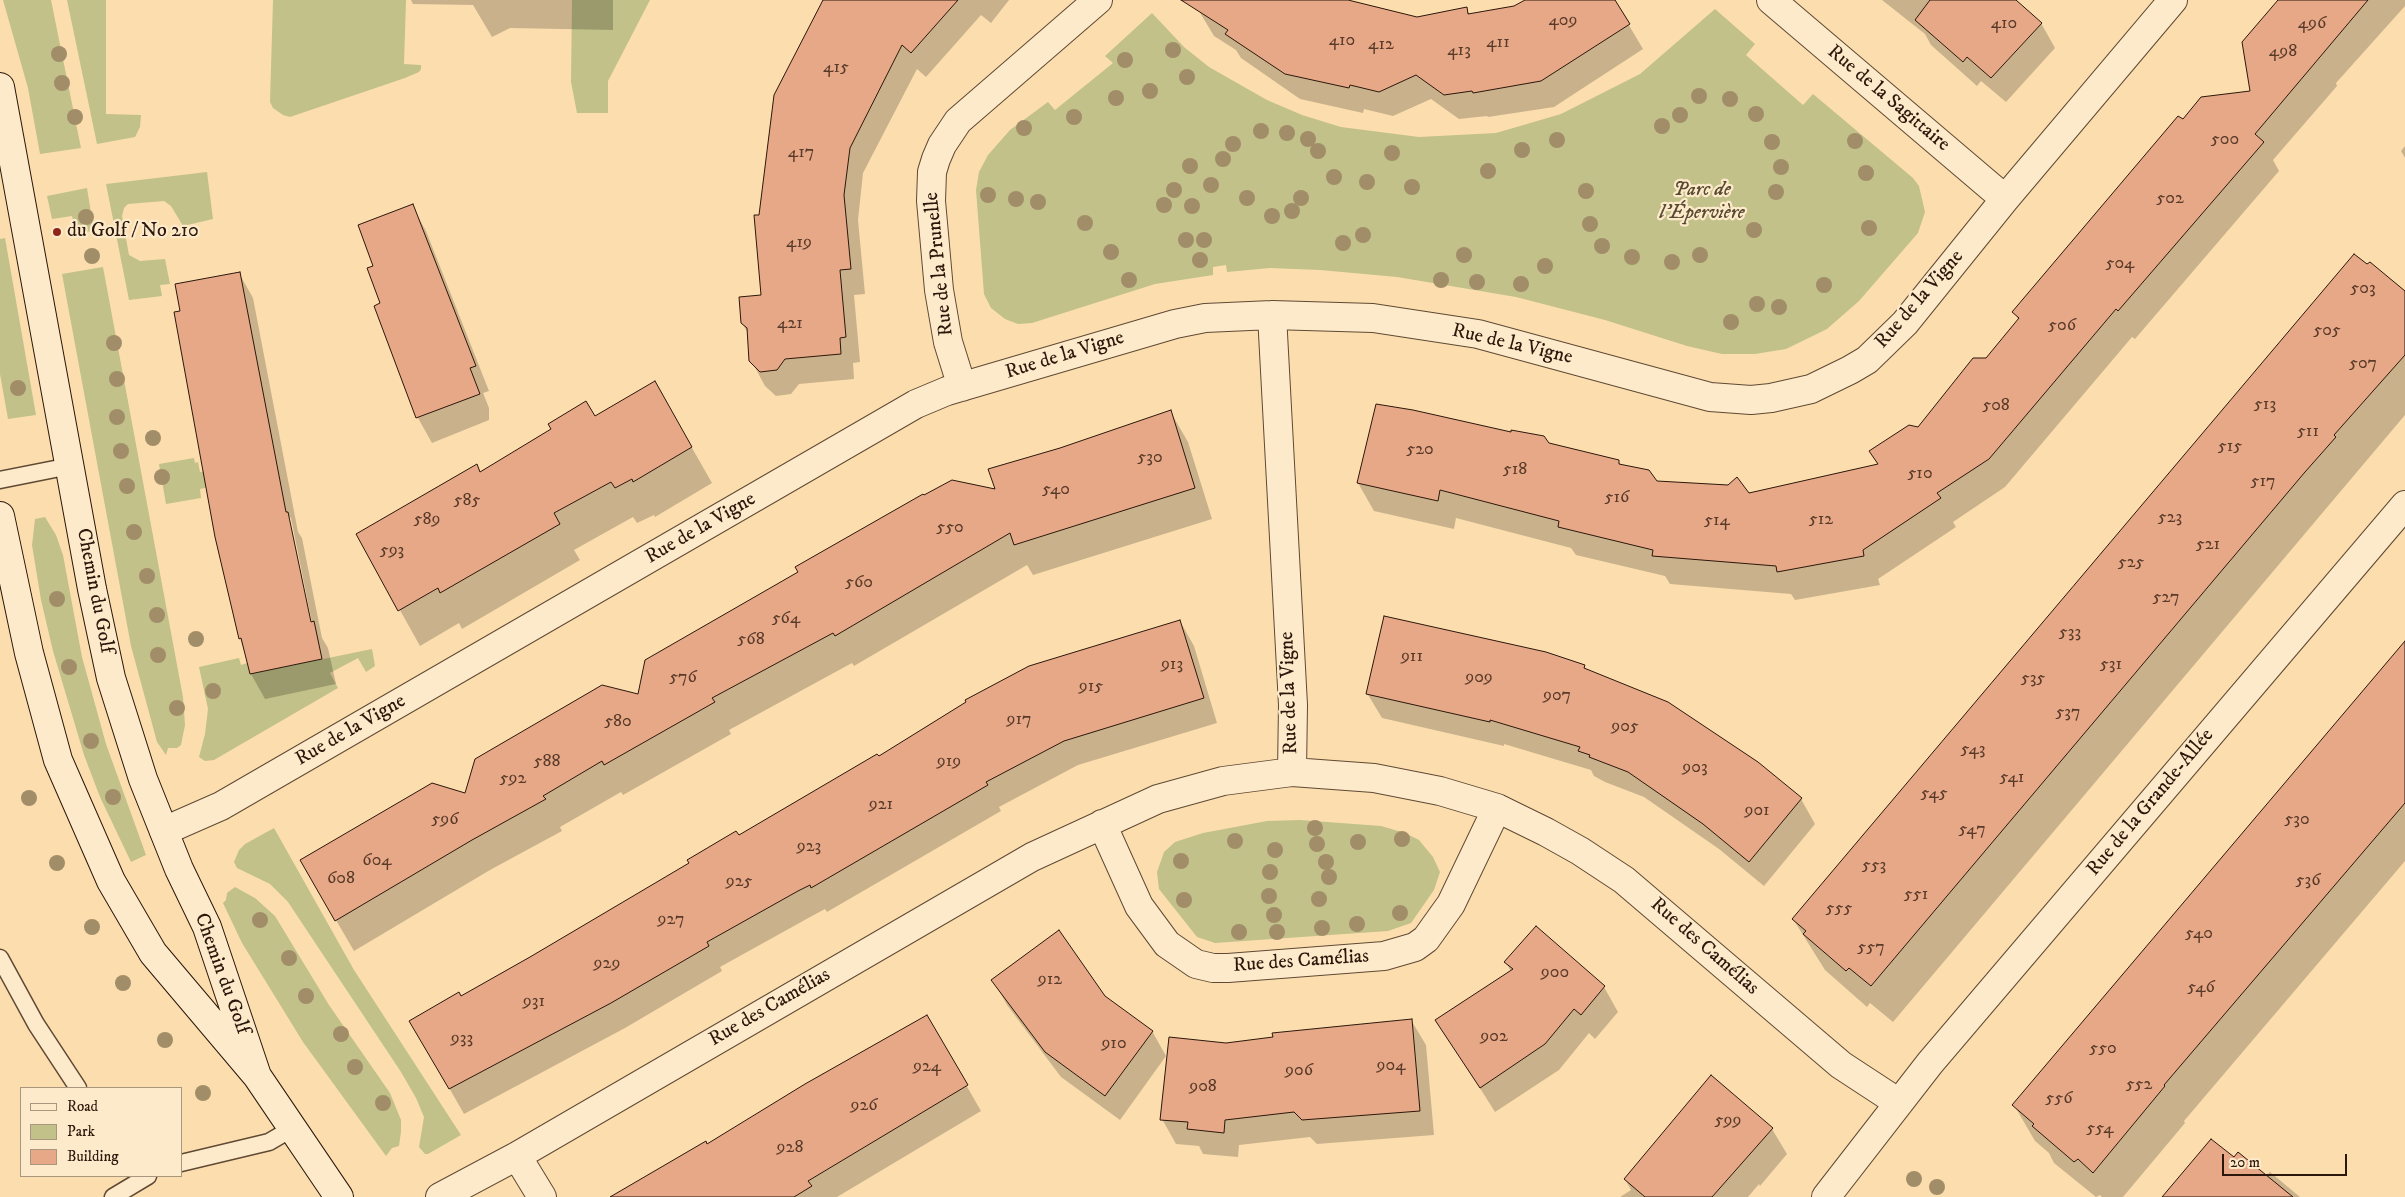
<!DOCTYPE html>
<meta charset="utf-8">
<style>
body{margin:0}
#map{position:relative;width:2405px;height:1197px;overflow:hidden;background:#fcdeae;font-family:"IM FELL DW Pica",serif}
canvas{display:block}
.legend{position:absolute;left:20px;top:1087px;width:162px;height:90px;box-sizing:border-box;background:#fdeaca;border:1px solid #a9967e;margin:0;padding:6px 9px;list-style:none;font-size:15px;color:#2b170b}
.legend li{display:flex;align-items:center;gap:10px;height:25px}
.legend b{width:25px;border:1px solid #a9967e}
.scale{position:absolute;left:2222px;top:1154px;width:125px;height:22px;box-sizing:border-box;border:2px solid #2b170b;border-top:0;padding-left:6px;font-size:15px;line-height:18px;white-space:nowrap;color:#2b170b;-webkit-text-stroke:4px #fdeaca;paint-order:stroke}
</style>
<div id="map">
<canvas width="2405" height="1197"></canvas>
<ul class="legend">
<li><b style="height:6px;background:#fdeaca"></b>Road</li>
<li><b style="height:14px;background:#c1c189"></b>Park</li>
<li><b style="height:14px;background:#e7a887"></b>Building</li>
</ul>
<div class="scale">20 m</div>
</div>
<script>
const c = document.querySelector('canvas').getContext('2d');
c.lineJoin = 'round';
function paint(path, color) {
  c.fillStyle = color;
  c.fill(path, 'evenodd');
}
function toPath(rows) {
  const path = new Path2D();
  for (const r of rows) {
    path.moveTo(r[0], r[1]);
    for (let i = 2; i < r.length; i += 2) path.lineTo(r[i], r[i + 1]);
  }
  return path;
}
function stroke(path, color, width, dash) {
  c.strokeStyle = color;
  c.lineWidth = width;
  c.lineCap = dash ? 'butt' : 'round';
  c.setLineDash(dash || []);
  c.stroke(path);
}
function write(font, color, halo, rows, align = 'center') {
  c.font = font + ' "IM FELL DW Pica",serif';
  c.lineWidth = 4.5;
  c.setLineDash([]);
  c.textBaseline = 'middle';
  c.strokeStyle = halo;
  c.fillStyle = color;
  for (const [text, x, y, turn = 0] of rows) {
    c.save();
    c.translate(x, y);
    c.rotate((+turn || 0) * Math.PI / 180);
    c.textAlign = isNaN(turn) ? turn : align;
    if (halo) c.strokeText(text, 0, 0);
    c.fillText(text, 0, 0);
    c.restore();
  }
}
paint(toPath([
 [3,0,51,0,81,148,40,154,28,88],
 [67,0,106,0,106,114,141,115,140,127,135,137,97,144],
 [273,0,406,0,404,64,421,65,421,69,419,72,405,78,290,117,283,115,273,108,270,102],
 [572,0,650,0,608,81,608,113,577,113,571,82],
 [1715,9,1755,44,1746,55,1803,105,1813,94,1913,178,1919,186,1925,212,1918,233,1859,301,1827,329,1786,349,1755,354,1722,354,1687,346,1605,320,1516,297,1397,277,1320,270,1270,268,1227,272,1226,265,1213,267,1213,275,1155,284,1032,323,1018,324,1005,319,991,308,984,294,976,190,979,172,988,155,1010,130,1048,102,1055,110,1113,63,1105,56,1152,13,1184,47,1209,67,1267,100,1302,115,1341,127,1419,137,1496,133,1561,114,1640,74],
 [207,172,213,219,183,226,171,206,164,201,128,204,124,208,122,216,129,255,140,261,165,259,170,284,160,285,162,296,129,300,106,184],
 [87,188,94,231,76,233,72,216,52,219,47,196],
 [5,238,36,415,8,419,0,374,0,239],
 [103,267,183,697,185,725,181,745,177,748,168,748,166,755,157,742,131,646,62,274],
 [194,458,195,463,198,462,200,472,248,463,251,478,200,489,201,498,166,504,159,464],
 [45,517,56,535,63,555,82,657,106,744,146,855,131,862,100,797,84,755,53,651,41,600,32,545,35,519],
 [372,649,375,666,366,672,358,658,330,673,338,688,214,760,205,761,199,757,205,734,208,709,199,667,239,658,241,665,247,663,250,674],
 [1300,820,1381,826,1405,833,1419,840,1433,857,1440,872,1434,890,1411,923,1388,931,1215,943,1197,937,1159,889,1157,872,1164,852,1175,842,1203,833,1267,821],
 [274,828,354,970,461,1135,428,1154,425,1154,419,1147,424,1117,416,1098,401,1072,288,902,270,884,237,868,234,862,239,850,245,844],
 [235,887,255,898,275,916,329,1005,390,1093,401,1120,401,1132,399,1146,392,1148,386,1156,303,1042,242,943,223,903,226,900,227,893]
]), '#c1c189');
paint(toPath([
 [411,0,613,0,613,30,510,28,492,37,473,5,413,4],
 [850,0,1009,0,991,23,981,15,926,77,917,69,863,173,858,220,865,294,854,295,860,362,853,363,854,379,799,384,791,394,776,396,765,386,751,360,748,333,742,323,762,296,760,216],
 [1206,0,1313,0,1416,18,1467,9,1470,15,1514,8,1527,0,1614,0,1643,49,1554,107,1488,117,1487,116,1459,119,1431,99,1393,116,1364,109,1363,113,1300,99,1241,58,1236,50,1214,36,1199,11],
 [1882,0,2014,0,2041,23,2055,48,2006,102,1981,81,1977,86,1931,45,1925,34],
 [2279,0,2405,0,2405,6,2336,83,2337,86,2273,160,2279,171,2135,339,2132,337,2005,487,1953,522,1956,527,1878,579,1880,585,1795,600,1791,594,1670,584,1665,576,1576,555,1571,548,1456,518,1454,529,1374,511,1358,483,1548,445,1618,461,1622,466,1656,482,1748,494,1879,466,1871,452,1918,428,1986,359,2019,321,2014,312,2183,121,2252,92],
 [2405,146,2405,158,2401,151],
 [412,206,426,231,489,391,483,393,489,408,489,420,432,443,418,418,376,306,382,304,375,266],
 [239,273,253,298,298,532,302,538,322,638,328,648,336,684,265,699,251,674,240,638],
 [287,515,291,518,313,628,311,628],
 [2405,292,2405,415,1893,1022,1870,1003,1867,1007,1825,970,1793,919],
 [1170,411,1188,442,1212,519,1033,575,1027,565,854,666,852,663,729,730,731,734,623,795,621,792,560,827,562,831,490,870,354,951,301,860,466,794,997,490,1060,449],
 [594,418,675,418,712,483,655,517,654,515,637,523,633,517,574,550,580,560,462,629,459,623,420,646,358,535,477,466,481,473],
 [1180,621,1194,646,1217,723,1078,765,999,807,1001,811,827,912,825,909,812,916,720,967,722,971,625,1028,464,1114,411,1021,461,998,878,758],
 [2405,642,2405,861,2184,1121,2185,1123,2123,1197,2102,1197,2100,1195,2096,1197,2054,1163,2049,1153,2035,1141,2014,1105],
 [1584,666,1587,671,1801,799,1815,824,1764,886,1719,849,1644,797,1605,782,1594,776,1591,770,1504,744,1504,746,1382,718,1367,693],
 [1506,962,1604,987,1618,1012,1595,1039,1589,1033,1559,1070,1495,1112,1437,1020,1511,972],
 [993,980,1104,997,1152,1031,1166,1056,1120,1120,1061,1077,1007,1005],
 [927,1017,981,1111,837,1197,612,1197,707,1146],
 [1411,1020,1426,1045,1434,1135,1317,1144,1310,1137,1239,1145,1238,1157,1203,1154,1199,1146,1176,1144,1162,1119,1226,1044],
 [1711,1077,1772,1129,1787,1154,1760,1186,1759,1184,1748,1197,1620,1197,1631,1190,1625,1179],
 [2234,1159,2266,1176,2270,1172,2300,1197,2164,1197]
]), '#0003');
const building = toPath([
 [823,0,958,0,911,53,902,45,850,148,844,195,851,269,840,270,846,337,840,338,841,354,785,359,777,370,760,372,749,361,747,328,741,323,739,297,761,295,754,215,759,215,774,95,823,0],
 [1181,0,1348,0,1417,17,1467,7,1468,14,1514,6,1525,0,1615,0,1630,24,1541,81,1473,93,1472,91,1444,95,1416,75,1379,92,1350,85,1349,88,1285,74,1225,34,1228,30,1181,0],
 [1930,0,2016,0,2042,23,1991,78,1967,57,1963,62,1915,20,1930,0],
 [2278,0,2368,0,2255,134,2264,142,2118,311,2116,309,1989,459,1937,493,1941,498,1863,550,1864,556,1777,572,1776,566,1652,556,1653,550,1558,527,1559,521,1440,490,1438,501,1357,483,1376,404,1413,410,1511,432,1511,430,1544,436,1549,443,1619,460,1619,464,1649,470,1657,481,1728,485,1737,477,1749,493,1878,464,1869,451,1909,425,1918,427,1973,358,1986,358,2019,318,2012,312,2178,116,2183,119,2201,97,2250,91,2242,42,2278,0],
 [413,204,476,366,470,368,480,394,416,418,374,306,380,303,367,268,373,266,358,225,413,204],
 [2354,254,2367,264,2370,262,2405,291,2405,355,2334,435,2336,437,2305,472,1871,986,1849,968,1846,971,1803,934,1806,931,1792,919,2354,254],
 [240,272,286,512,288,512,311,622,314,621,322,659,250,674,241,638,239,639,215,537,174,312,180,311,175,284,240,272],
 [655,381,692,447,633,482,632,479,615,488,611,482,554,513,560,524,440,593,438,588,398,611,356,534,477,464,480,472,551,429,548,424,586,401,595,416,655,381],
 [1171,410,1195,488,1014,545,1010,533,835,636,833,633,712,698,715,702,604,765,602,761,543,796,546,799,472,840,335,921,300,860,432,783,465,793,475,759,602,685,638,694,645,660,798,572,795,567,923,494,924,495,952,480,995,489,988,469,1060,448,1171,410],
 [1384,616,1546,652,1585,665,1584,668,1668,702,1758,762,1802,798,1749,862,1703,824,1628,772,1589,757,1590,755,1578,751,1580,747,1490,720,1490,722,1366,694,1384,616],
 [1180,620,1204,698,1064,741,986,782,988,785,811,888,810,885,798,891,707,942,709,946,611,1003,449,1089,409,1021,459,992,461,996,530,957,689,863,687,860,736,831,739,835,877,754,879,756,966,702,965,700,1029,666,1180,620],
 [2405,641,2405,803,2164,1085,2165,1086,2093,1173,2078,1159,2074,1162,2032,1126,2034,1124,2012,1105,2405,641],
 [1536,926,1605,986,1581,1015,1574,1009,1545,1044,1480,1088,1435,1020,1513,969,1504,962,1536,926],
 [1059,930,1105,996,1153,1031,1105,1096,1045,1052,991,980,1059,930],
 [927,1015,968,1085,808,1181,812,1186,794,1197,610,1197,706,1141,707,1144,805,1084,927,1015],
 [1412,1019,1420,1111,1302,1120,1294,1112,1225,1120,1224,1133,1187,1129,1188,1122,1160,1120,1169,1037,1226,1043,1273,1037,1272,1033,1412,1019],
 [1711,1075,1773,1128,1712,1197,1645,1197,1624,1179,1711,1075],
 [2211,1139,2234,1157,2238,1152,2293,1197,2162,1197,2211,1139]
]);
paint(building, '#e7a887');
stroke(building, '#2b170b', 1);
const lane = toPath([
 [0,480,70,466],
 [0,958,36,1024,78,1088],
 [181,1163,269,1142,293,1128],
 [113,1197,148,1176]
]);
const street = toPath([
 [1771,0,2005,199],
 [1272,315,1293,705,1292,772],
 [962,387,948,342,939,290,931,201,932,172,936,159,942,145,958,121,1098,0],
 [1102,824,1139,906,1167,944,1196,964,1213,968,1228,968,1384,956,1415,947,1426,939,1451,904,1497,808],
 [164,831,221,806,916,404,947,391,1175,324,1205,318,1272,315,1373,318,1478,334,1710,397,1751,400,1771,398,1811,389,1850,370,1867,360,1905,323,2005,199,2173,0],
 [517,1156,542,1197],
 [440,1197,517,1156,1032,857,1158,799,1223,781,1292,772,1374,778,1440,791,1497,808,1546,832,1580,851,1624,880,1841,1065,1899,1103],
 [1826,1197,1930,1063,2405,505]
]);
const secondary = toPath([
 [0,87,92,589,111,678,143,779,179,869,207,927,257,1076],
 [0,516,29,653,58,760,111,881,153,953,257,1076,339,1197]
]);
stroke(lane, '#5f4934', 19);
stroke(street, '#5f4934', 30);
stroke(secondary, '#2b170b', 30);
stroke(lane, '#fdeaca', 16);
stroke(street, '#fdeaca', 28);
stroke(secondary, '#fdeaca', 28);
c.fillStyle = '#a28d69';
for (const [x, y] of [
 [1173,50],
 [59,54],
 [1125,60],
 [1187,77],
 [62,83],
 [1150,91],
 [1699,96],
 [1116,98],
 [1730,99],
 [1756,114],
 [1680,115],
 [75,117],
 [1074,117],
 [1662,126],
 [1024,128],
 [1261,131],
 [1287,133],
 [1308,139],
 [1557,140],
 [1855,141],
 [1772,142],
 [1233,144],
 [1522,150],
 [1318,151],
 [1392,153],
 [1223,159],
 [1190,166],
 [1781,167],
 [1488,171],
 [1866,173],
 [1334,177],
 [1367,182],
 [1211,185],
 [1412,187],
 [1174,190],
 [1586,191],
 [1776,192],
 [988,195],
 [1247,198],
 [1301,198],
 [1016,199],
 [1038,202],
 [1164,205],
 [1192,206],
 [1292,211],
 [1272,216],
 [86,217],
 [1085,223],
 [1590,224],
 [1869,228],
 [1754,230],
 [1363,235],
 [1186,240],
 [1204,240],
 [1343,243],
 [1602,246],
 [1111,252],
 [1464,255],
 [1700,255],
 [92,256],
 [1632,257],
 [1200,260],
 [1672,262],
 [1545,266],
 [1129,280],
 [1441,280],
 [1477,282],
 [1521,284],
 [1824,285],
 [1757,304],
 [1779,307],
 [1731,322],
 [114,343],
 [117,379],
 [18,388],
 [117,417],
 [153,438],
 [121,451],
 [162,477],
 [127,486],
 [134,532],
 [147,576],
 [57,599],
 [157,615],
 [196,639],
 [158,655],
 [69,667],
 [213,691],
 [177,708],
 [91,741],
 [113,797],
 [29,798],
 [1315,828],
 [1402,839],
 [1235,841],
 [1358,842],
 [1317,844],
 [1275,850],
 [1181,861],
 [1326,862],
 [57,863],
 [1270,872],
 [1329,877],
 [1269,896],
 [1319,899],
 [1184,900],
 [1400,913],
 [1274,915],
 [260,920],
 [1357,924],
 [92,927],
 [1322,928],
 [1239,932],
 [1277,932],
 [289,958],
 [123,983],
 [306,996],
 [341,1034],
 [165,1040],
 [355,1067],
 [203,1093],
 [383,1103],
 [1914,1179],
 [1937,1187]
]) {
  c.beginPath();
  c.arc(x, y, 8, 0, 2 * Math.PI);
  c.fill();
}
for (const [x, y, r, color] of [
 [57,232,5,"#8f2418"]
]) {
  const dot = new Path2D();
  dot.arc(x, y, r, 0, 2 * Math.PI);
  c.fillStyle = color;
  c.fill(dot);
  stroke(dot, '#fdeaca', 2);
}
write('18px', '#5a3b2a', null, [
 ["409",1563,21],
 ["410",2004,24],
 ["496",2312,24],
 ["410",1342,41],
 ["411",1498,43],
 ["412",1381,45],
 ["413",1459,51],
 ["498",2283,52],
 ["415",836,68],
 ["500",2225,140],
 ["417",801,153],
 ["502",2170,199],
 ["419",799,243],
 ["504",2120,264],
 ["503",2363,289],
 ["421",790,324],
 ["506",2062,326],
 ["505",2327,331],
 ["507",2363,364],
 ["513",2265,405],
 ["508",1996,406],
 ["511",2308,432],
 ["515",2230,447],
 ["520",1420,450],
 ["530",1150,458],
 ["518",1515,470],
 ["510",1920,474],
 ["517",2263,482],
 ["540",1056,490],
 ["516",1617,498],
 ["585",467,501],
 ["523",2170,518],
 ["589",427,520],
 ["512",1821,520],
 ["514",1717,521],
 ["550",950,528],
 ["521",2208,545],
 ["593",392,551],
 ["525",2131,563],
 ["560",859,583],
 ["527",2166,598],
 ["564",786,619],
 ["533",2070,633],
 ["568",751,640],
 ["911",1412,657],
 ["913",1172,665],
 ["531",2111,665],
 ["576",683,678],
 ["909",1479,678],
 ["535",2033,679],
 ["915",1091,687],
 ["907",1557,696],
 ["537",2068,713],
 ["917",1019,720],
 ["580",618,722],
 ["905",1625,727],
 ["543",1973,750],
 ["588",547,762],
 ["919",949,762],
 ["903",1695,768],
 ["541",2012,778],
 ["592",513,779],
 ["545",1934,794],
 ["921",881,805],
 ["901",1757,811],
 ["596",445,820],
 ["530",2297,820],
 ["547",1972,830],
 ["923",809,847],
 ["604",377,861],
 ["553",1874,866],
 ["608",341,879],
 ["536",2308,881],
 ["925",739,882],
 ["551",1916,895],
 ["555",1839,909],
 ["927",671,920],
 ["540",2199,934],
 ["557",1871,948],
 ["929",607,964],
 ["900",1555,973],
 ["912",1050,980],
 ["546",2201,988],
 ["931",534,1002],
 ["902",1494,1037],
 ["933",462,1039],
 ["910",1114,1044],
 ["550",2103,1049],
 ["904",1391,1066],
 ["924",927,1067],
 ["906",1299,1071],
 ["552",2139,1085],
 ["908",1203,1087],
 ["556",2059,1099],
 ["926",864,1106],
 ["599",1728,1121],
 ["554",2100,1129],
 ["928",790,1148]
]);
write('20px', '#2b170b', '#fdeaca', [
 ["Rue de la Sagittaire",1888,99,40],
 ["Rue de la Prunelle",940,264,-96],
 ["Rue de la Vigne",1920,300,-49],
 ["Rue de la Vigne",1512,345,13],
 ["Rue de la Vigne",1065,356,-17],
 ["Rue de la Vigne",701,529,-30],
 ["Chemin du Golf",94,591,79],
 ["Rue de la Vigne",1290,693,-92],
 ["Rue de la Vigne",351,731,-30],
 ["Rue de la Grande-Allée",2151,803,-50],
 ["Rue des Camélias",1704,947,41],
 ["Rue des Camélias",1301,962,-4],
 ["Chemin du Golf",221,974,70],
 ["Rue des Camélias",770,1008,-30]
]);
write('italic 20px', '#584a31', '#fdeaca', [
 ["Parc de",1702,191],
 ["l'Épervière",1702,214]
]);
write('20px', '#2b170b', '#fdeaca', [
 ["du Golf / No 210",67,232]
], 'left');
</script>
